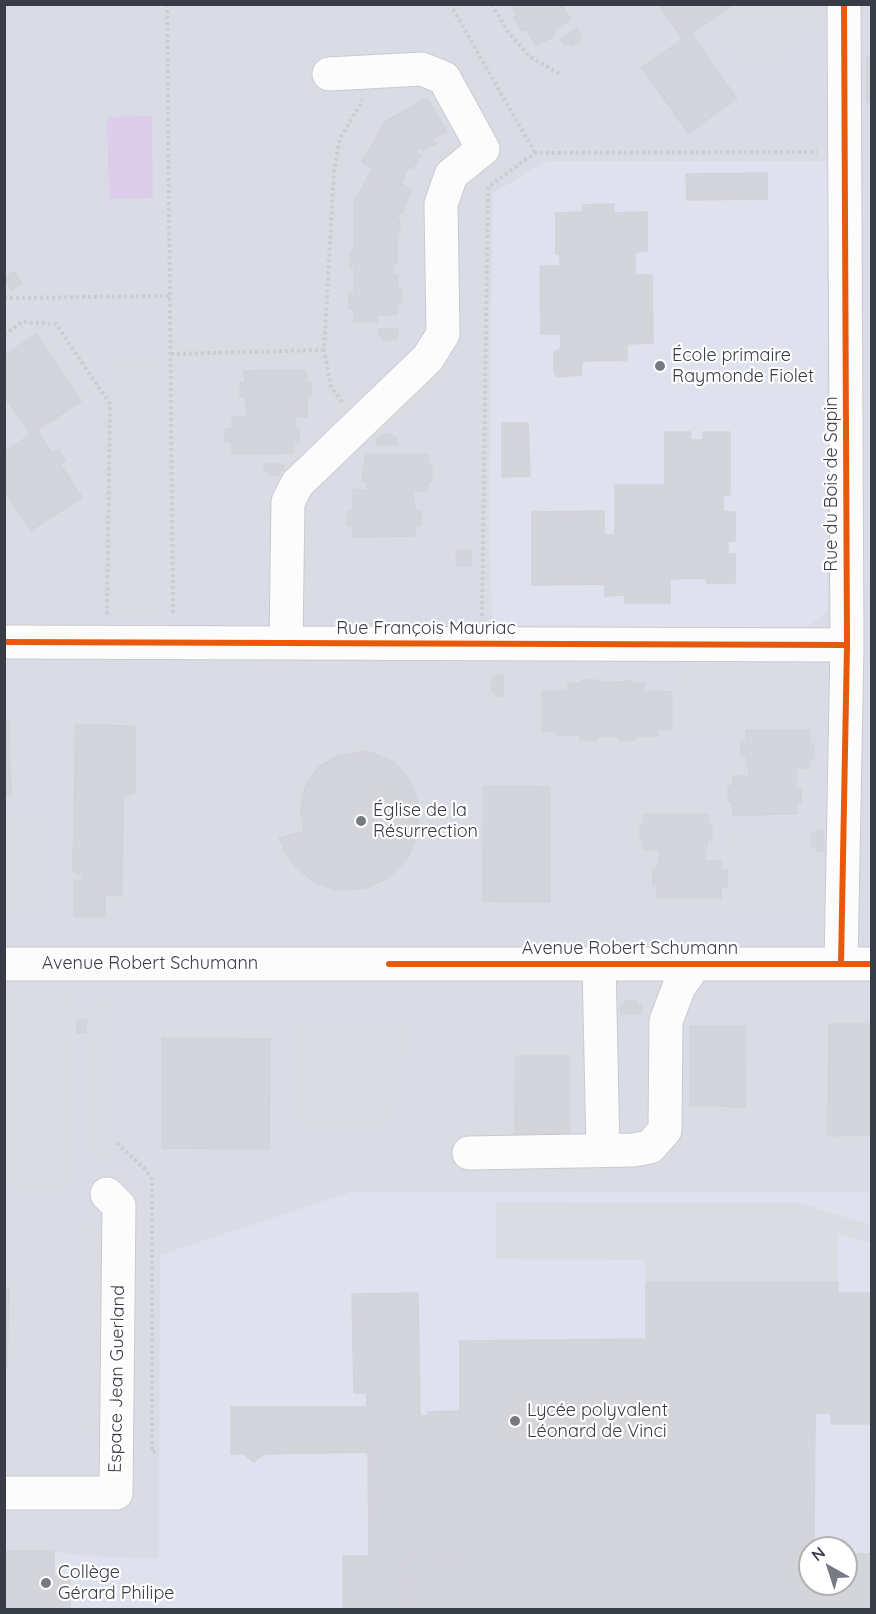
<!DOCTYPE html>
<meta charset="utf-8">
<style>
body{margin:0}
#map{position:relative;width:876px;height:1614px;overflow:hidden;background:#ececf1;font-family:Quicksand,sans-serif}
canvas{display:block}
.frame{position:absolute;inset:0;border:6px solid #383c47;pointer-events:none}
.north{position:absolute;left:798px;top:1536px;width:60px;height:60px;box-sizing:border-box;background:#fff;border:2px solid #afb1b5;border-radius:50%;rotate:321deg;font-size:16px;font-weight:700;line-height:24px;text-align:center;color:#383c47}
.north::after{content:'';display:block;margin:auto;width:21px;height:27px;background:#777a82;clip-path:polygon(50% 0,100% 100%,50% 72%,0 100%)}
</style>
<div id="map">
<canvas width="876" height="1614"></canvas>
<div class="frame"></div>
<div class="north">N</div>
</div>
<script>
const c = document.querySelector('canvas').getContext('2d');
c.lineJoin = 'round';
function paint(path, color) {
  c.fillStyle = color;
  c.fill(path, 'evenodd');
}
function toPath(rows) {
  const path = new Path2D();
  for (const r of rows) {
    path.moveTo(r[0], r[1]);
    for (let i = 2; i < r.length; i += 2) path.lineTo(r[i], r[i + 1]);
  }
  return path;
}
function stroke(path, color, width, dash) {
  c.strokeStyle = color;
  c.lineWidth = width;
  c.lineCap = dash ? 'butt' : 'round';
  c.setLineDash(dash || []);
  c.stroke(path);
}
function write(font, color, halo, rows, align = 'center') {
  c.font = font + ' Quicksand,sans-serif';
  c.lineWidth = 4.5;
  c.setLineDash([]);
  c.textBaseline = 'middle';
  c.strokeStyle = halo;
  c.fillStyle = color;
  for (const [text, x, y, turn = 0] of rows) {
    c.save();
    c.translate(x, y);
    c.rotate((+turn || 0) * Math.PI / 180);
    c.textAlign = isNaN(turn) ? turn : align;
    if (halo) c.strokeText(text, 0, 0);
    c.fillText(text, 0, 0);
    c.restore();
  }
}
paint(toPath([
 [5,5,871,5,871,1609,5,1610],
 [810,1548,846,1548,846,1584,810,1584]
]), '#dadce5');
paint(toPath([
 [547,161,828,161,827,611,806,628,493,625,489,540,493,193],
 [351,1192,871,1192,871,1609,5,1609,54,1551,86,1556,159,1559,160,1255],
 [810,1548,846,1548,846,1584,810,1584]
]), '#dfe1ee');
paint(toPath([
 [152,116,153,198,109,199,107,117]
]), '#ddcdeb');
paint(toPath([
 [744,5,823,5,825,18,749,71,718,23],
 [155,362,157,614,117,614,116,363],
 [688,671,817,671,815,729,686,729],
 [5,819,41,819,42,911,5,908],
 [807,836,806,871,821,872,820,905,732,906,735,837],
 [4,996,66,996,66,1186,5,1186],
 [88,1001,107,1001,108,1155,89,1155],
 [299,1026,405,1026,385,1124,300,1124],
 [130,1200,148,1200,148,1427,87,1428,87,1228,130,1228],
 [496,1202,800,1203,871,1225,871,1243,838,1234,838,1282,646,1282,645,1260,496,1259]
]), '#dbdce2');
const building = toPath([
 [511,4,566,4,563,7,571,19,553,31,555,35,536,46,526,29,522,31,514,17,518,15,511,4],
 [659,4,731,6,691,34,737,99,688,133,642,67,683,39,659,4],
 [577,29,581,35,578,37,580,40,571,46,569,42,565,45,561,39,577,29],
 [867,56,872,56,872,101,867,102,867,56],
 [427,98,447,132,433,138,436,144,422,150,421,147,416,152,421,156,412,169,409,167,401,183,411,190,402,214,399,212,396,217,400,220,400,232,397,233,397,264,394,264,394,275,398,275,398,288,401,288,402,304,397,304,397,314,377,315,377,322,354,322,354,309,349,309,349,293,354,293,354,267,350,267,350,253,354,252,354,201,373,168,362,162,385,122,427,98],
 [767,173,767,199,687,200,686,174,767,173],
 [614,204,614,213,647,212,647,251,635,252,635,275,652,275,653,343,627,344,627,360,582,361,581,375,558,377,554,373,554,352,561,349,561,334,541,334,540,266,560,266,560,254,556,254,556,213,583,212,583,205,614,204],
 [14,272,22,283,11,290,4,278,14,272],
 [379,329,398,329,398,336,396,336,396,340,383,340,383,336,379,336,379,329],
 [36,334,81,401,31,434,4,396,4,356,36,334],
 [306,370,307,383,311,383,311,396,307,396,307,417,295,416,295,427,299,428,299,442,294,442,294,453,232,454,232,442,225,442,225,429,232,429,232,417,247,417,245,397,240,397,240,383,245,383,244,371,306,370],
 [502,423,528,423,530,476,502,477,502,423],
 [37,430,52,453,58,449,65,460,60,464,82,497,31,530,4,490,4,452,37,430],
 [665,432,691,432,690,440,703,440,703,432,730,432,730,495,723,495,723,512,735,512,735,541,728,541,728,554,735,554,735,583,707,583,707,578,670,579,670,603,625,603,625,595,605,596,605,584,532,585,532,512,604,511,604,535,615,535,615,485,665,485,665,432],
 [381,434,392,434,392,438,397,438,397,445,377,445,377,438,381,438,381,434],
 [366,454,428,454,428,466,432,466,432,481,428,481,428,491,413,490,415,511,421,511,421,525,415,526,415,536,353,537,353,526,348,526,348,511,353,511,353,489,366,491,367,481,362,481,366,454],
 [264,464,284,464,284,470,280,470,280,475,268,475,268,471,264,471,264,464],
 [471,550,471,566,457,566,456,551,471,550],
 [496,675,503,675,503,696,496,696,496,692,492,692,492,679,496,679,496,675],
 [581,680,598,680,598,683,632,681,632,683,644,683,644,691,672,692,672,730,658,730,658,736,635,736,635,740,619,740,619,736,597,736,597,740,580,740,580,735,557,735,557,731,542,731,542,691,568,691,568,683,581,683,581,680],
 [4,720,9,720,11,796,4,796,4,720],
 [76,725,135,726,135,793,123,797,122,896,105,895,105,917,74,917,74,881,82,881,82,874,76,874,73,868,76,725],
 [746,730,810,730,810,744,814,744,814,758,810,758,810,768,796,768,796,788,801,788,801,804,796,804,797,814,733,815,732,801,728,801,728,786,733,786,733,776,750,776,746,756,741,756,741,741,746,741,746,730],
 [367,751,394,762,409,779,419,805,418,832,408,858,388,878,366,888,337,890,315,882,298,869,287,856,279,838,304,831,301,814,302,797,308,781,319,767,339,755,367,751],
 [484,786,550,787,550,902,483,901,484,786],
 [644,814,708,814,708,824,712,824,712,840,708,840,704,860,721,861,721,871,727,870,727,887,721,887,721,898,657,898,657,885,653,886,653,870,657,870,661,850,644,850,643,840,640,840,640,824,644,824,644,814],
 [816,830,823,830,824,851,816,851,816,847,812,847,812,834,816,834,816,830],
 [626,1001,637,1001,637,1005,642,1005,641,1014,621,1014,621,1004,626,1004,626,1001],
 [77,1020,87,1020,86,1033,77,1033,77,1020],
 [829,1024,872,1024,872,1135,828,1136,829,1024],
 [690,1026,746,1026,745,1107,690,1105,690,1026],
 [162,1038,270,1039,269,1149,162,1148,162,1038],
 [516,1056,570,1056,570,1135,515,1134,516,1056],
 [646,1282,838,1282,838,1293,872,1293,872,1424,831,1424,831,1413,815,1413,814,1548,810,1548,810,1584,846,1584,846,1554,872,1554,872,1610,460,1610,460,1556,407,1557,408,1610,343,1610,343,1556,369,1556,368,1452,264,1454,254,1462,244,1454,231,1454,231,1407,367,1407,367,1393,354,1393,352,1294,418,1293,420,1416,428,1416,428,1412,460,1411,460,1341,646,1339,646,1282],
 [4,1288,9,1288,7,1367,4,1367,4,1288],
 [4,1551,54,1551,54,1576,70,1576,70,1610,4,1610,4,1551],
 [460,1556,460,1610,408,1610,407,1557,460,1556]
]);
paint(building, '#d4d5db');
stroke(building, '#d2d3d9', 1.5);
const minor = toPath([
 [4,642,847,645],
 [286,643,288,502,297,484,428,358,443,334,441,204,451,175,483,149,444,78,422,69,329,74],
 [4,964,872,964],
 [599,964,603,1150],
 [841,964,847,645,844,4],
 [469,1153,633,1150,650,1147,665,1130,666,1021,679,987,695,964],
 [4,1493,116,1493,119,1206,107,1194]
]);
stroke(minor, '#c9cacf', 35);
stroke(toPath([
 [167,4,173,615],
 [450,4,535,153],
 [492,4,508,32,529,56,560,74],
 [4,298,170,296],
 [4,335,22,322,56,324,110,404,107,615],
 [171,354,324,350],
 [342,402,331,387,324,350,334,172,340,138,363,100],
 [482,616,488,187,535,153,817,152],
 [117,1143,146,1170,152,1180,152,1452,159,1452]
]), '#cccdd1', 4, [3, 3]);
stroke(minor, '#fcfcfd', 33);
stroke(toPath([
 [4,642,847,645],
 [389,964,872,964],
 [841,964,847,645,844,4]
]), '#e8590c', 6);
for (const [x, y, r, color] of [
 [660,366,6,"#777a82"],
 [361,821,6,"#777a82"],
 [515,1421,6,"#777a82"],
 [46,1583,6,"#777a82"]
]) {
  const dot = new Path2D();
  dot.arc(x, y, r, 0, 2 * Math.PI);
  c.fillStyle = color;
  c.fill(dot);
  stroke(dot, '#fff', 2);
}
write('18px', '#383c47', '#fff', [
 ["École primaire",672,356],
 ["Raymonde Fiolet",672,377],
 ["Église de la",373,811],
 ["Résurrection",373,832],
 ["Lycée polyvalent",527,1411],
 ["Léonard de Vinci",527,1432],
 ["Collège",58,1573],
 ["Gérard Philipe",58,1594]
], 'left');
write('18px', '#383c47', '#fff', [
 ["Rue du Bois de Sapin",832,484,-90],
 ["Rue François Mauriac",426,629],
 ["Avenue Robert Schumann",630,949],
 ["Avenue Robert Schumann",150,964],
 ["Espace Jean Guerland",117,1379,-89]
]);
</script>
